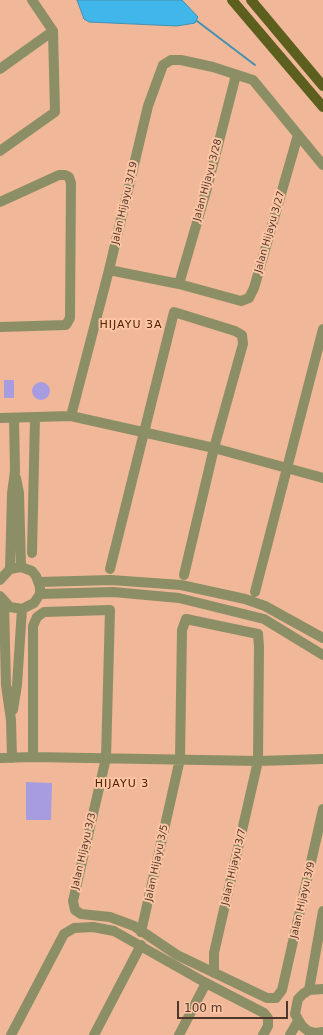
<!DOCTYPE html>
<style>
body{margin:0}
#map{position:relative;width:323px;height:1035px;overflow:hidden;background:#f0b898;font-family:"DejaVu Sans",sans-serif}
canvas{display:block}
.scale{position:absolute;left:177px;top:1001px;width:111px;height:18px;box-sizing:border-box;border:2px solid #4e372a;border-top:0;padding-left:5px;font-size:12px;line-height:14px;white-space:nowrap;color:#4e372a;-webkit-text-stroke:3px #fdc5a4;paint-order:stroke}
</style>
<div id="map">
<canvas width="323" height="1035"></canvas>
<div class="scale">100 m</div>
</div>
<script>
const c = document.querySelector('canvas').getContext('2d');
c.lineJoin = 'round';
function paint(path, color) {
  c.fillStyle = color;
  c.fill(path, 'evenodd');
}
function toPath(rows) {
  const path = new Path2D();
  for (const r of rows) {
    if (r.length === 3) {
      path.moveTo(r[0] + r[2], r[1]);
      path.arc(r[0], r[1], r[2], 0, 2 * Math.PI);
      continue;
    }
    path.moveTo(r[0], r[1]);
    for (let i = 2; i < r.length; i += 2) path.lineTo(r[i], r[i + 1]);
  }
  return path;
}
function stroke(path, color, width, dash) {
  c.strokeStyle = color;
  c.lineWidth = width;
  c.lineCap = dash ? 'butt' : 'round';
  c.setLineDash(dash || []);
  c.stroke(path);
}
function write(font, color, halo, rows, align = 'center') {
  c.font = font + ' "DejaVu Sans",sans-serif';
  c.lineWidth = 4;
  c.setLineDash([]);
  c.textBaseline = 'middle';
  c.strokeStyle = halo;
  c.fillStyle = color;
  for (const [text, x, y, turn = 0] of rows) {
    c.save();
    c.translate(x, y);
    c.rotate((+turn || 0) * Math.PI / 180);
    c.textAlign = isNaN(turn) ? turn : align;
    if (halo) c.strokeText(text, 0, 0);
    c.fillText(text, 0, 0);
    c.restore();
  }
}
paint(toPath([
 [4,380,14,380,14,398,4,398],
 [41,391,9],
 [26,782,52,783,51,820,26,820]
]), '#a89ce1');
const water = toPath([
 [77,0,182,0,198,17,195,23,177,26,89,22,84,19,77,0]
]);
paint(water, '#40b6eb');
stroke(water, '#4490b1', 1);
stroke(toPath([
 [197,21,255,65]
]), '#4490b1', 2);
stroke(toPath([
 [0,69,53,31],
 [0,151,55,112,53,31,32,0],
 [0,202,59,175,65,175,69,177,71,183,70,318,66,325,0,327],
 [109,270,179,284,241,301,249,298,254,288,298,135],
 [179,284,207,188,236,75],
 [71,416,109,270,148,106,163,65,171,60,181,60,213,67,253,80,323,165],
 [0,418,71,416,214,448,323,478],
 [16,478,19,493,21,567],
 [32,553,35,417],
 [10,569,12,494,15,471,14,418],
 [110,569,174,312,235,331,242,335,243,344,214,448,184,575],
 [0,580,10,569,21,567,32,571,36,576,40,587,40,594,34,603,22,609,10,607,0,596],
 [39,582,111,580,181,585,245,599,265,606,323,638],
 [255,592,323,329],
 [40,594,113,592,179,598,264,619,323,655],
 [4,602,6,685,11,720,12,758],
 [13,710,17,685,22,609],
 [33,757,33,626,37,617,44,612,110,610,106,758,73,901,75,910,81,914,110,917,134,926,177,955,267,998,276,998,282,990,323,809],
 [0,758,33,757,258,761,323,759],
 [141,932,180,759,182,630,186,619,258,634,259,647,258,761,214,953,214,973],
 [323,989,309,990,303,994,298,999,295,1014,302,1026,308,1031,315,1033,323,1032],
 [309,990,323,911],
 [11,1035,64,934,74,928,93,927,114,931,206,983,264,1013,268,1018,268,1026,263,1035],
 [94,1035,141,945],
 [179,1035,206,983],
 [290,1035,298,1021]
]), '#8c8f66', 10);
stroke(toPath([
 [232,0,323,107],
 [251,0,323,86]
]), '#5c5f1d', 10);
write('10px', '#4e372a', '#fdc5a4', [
 ["Jalan Hijayu 3/28",208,180,-75],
 ["Jalan Hijayu 3/19",125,203,-77],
 ["Jalan Hijayu 3/27",270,232,-74],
 ["Jalan Hijayu 3/3",84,851,-77],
 ["Jalan Hijayu 3/5",157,863,-78],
 ["Jalan Hijayu 3/7",234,867,-77],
 ["Jalan Hijayu 3/9",303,900,-77]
]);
c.letterSpacing = '1px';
write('11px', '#4d2101', '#fdc5a4', [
 ["HIJAYU 3A",131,325],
 ["HIJAYU 3",122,784]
]);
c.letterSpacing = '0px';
</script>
